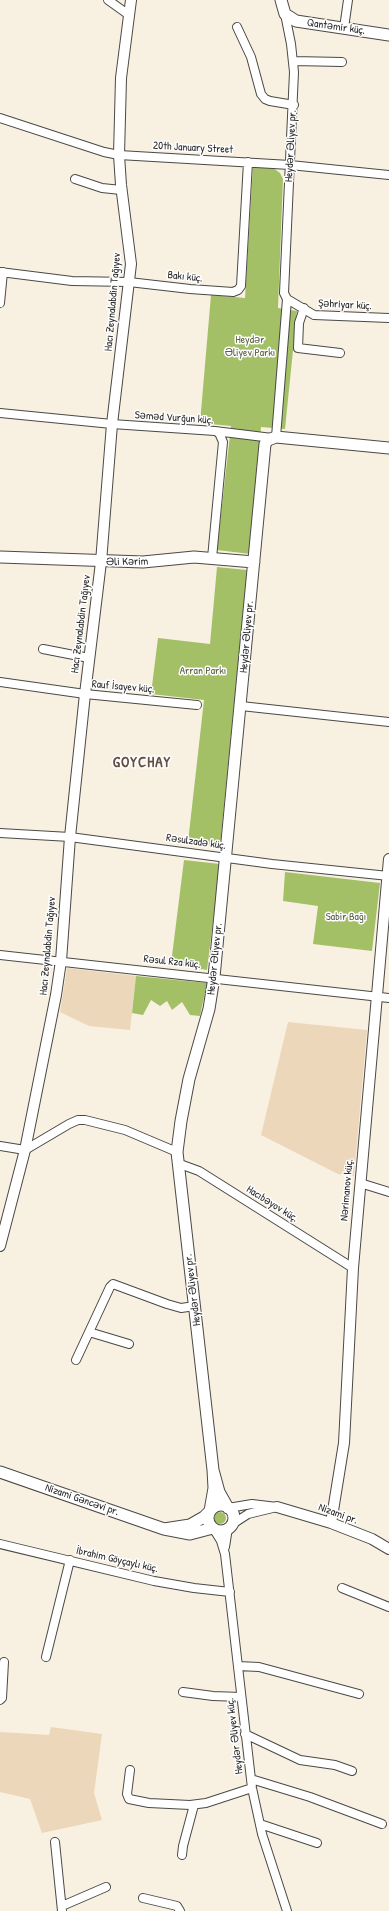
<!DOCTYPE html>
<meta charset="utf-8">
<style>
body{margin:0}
canvas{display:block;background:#f8f0e1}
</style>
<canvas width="389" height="1911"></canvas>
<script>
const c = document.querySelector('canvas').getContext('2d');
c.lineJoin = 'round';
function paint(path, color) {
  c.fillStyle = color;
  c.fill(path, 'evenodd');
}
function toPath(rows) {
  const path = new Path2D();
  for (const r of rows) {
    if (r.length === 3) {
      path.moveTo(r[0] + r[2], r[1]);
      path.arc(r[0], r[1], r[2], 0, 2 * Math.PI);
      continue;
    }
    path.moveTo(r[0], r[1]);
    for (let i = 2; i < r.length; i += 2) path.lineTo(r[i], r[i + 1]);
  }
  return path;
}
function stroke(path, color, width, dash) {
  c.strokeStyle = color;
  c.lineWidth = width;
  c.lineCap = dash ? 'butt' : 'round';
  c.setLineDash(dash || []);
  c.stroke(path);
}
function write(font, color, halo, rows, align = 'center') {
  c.font = font + ' "Patrick Hand",sans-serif';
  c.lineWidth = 3;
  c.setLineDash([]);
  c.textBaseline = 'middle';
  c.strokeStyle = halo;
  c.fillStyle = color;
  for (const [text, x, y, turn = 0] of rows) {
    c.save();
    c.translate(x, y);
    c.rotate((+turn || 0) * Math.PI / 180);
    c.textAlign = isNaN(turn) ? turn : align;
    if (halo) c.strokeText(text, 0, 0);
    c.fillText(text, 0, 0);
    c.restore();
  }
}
paint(toPath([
 [67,968,136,976,130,1030,89,1026,60,1012],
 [288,1022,367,1030,354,1176,338,1174,261,1135],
 [51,1727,102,1734,94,1793,102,1820,42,1833,30,1799,0,1792,0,1732,49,1735]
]), '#edd7bb');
paint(toPath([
 [253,166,272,167,280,173,283,179,278,308,297,311,285,429,261,427,250,554,217,550,231,426,200,423,211,295,245,298],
 [217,567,247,570,220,847,188,842,204,700,151,694,158,638,210,644],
 [184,860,220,864,207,970,171,964],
 [285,872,380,883,372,951,313,944,318,906,283,901],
 [136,976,207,983,200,1016,190,1015,182,1002,172,1010,167,1001,160,1006,151,1000,143,1015,132,1013],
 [220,1518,6]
]), '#a4c067');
const minor = toPath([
 [108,0,129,15],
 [285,14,291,44,294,72,284,293,287,299,314,315,389,318],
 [237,27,251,57,261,94,265,99,270,101,294,105],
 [344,28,348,0],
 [294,61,342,62],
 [0,118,104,152,119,155,290,165,389,175],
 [75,179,102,188,121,190],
 [0,272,72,281,129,282,190,289,233,292,238,290,241,286,248,162],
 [0,303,3,272],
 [304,308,299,323,298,348,340,353],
 [0,413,112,424,215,431,219,433,223,442,212,558],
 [215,431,272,438],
 [276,437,287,299],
 [43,649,89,658],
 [0,682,85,694,197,705],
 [241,706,389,722],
 [0,833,70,837,272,864,389,876],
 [0,955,389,998],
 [0,1146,25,1150,69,1124,78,1120,85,1120,125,1130,177,1152],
 [177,1163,199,1171,353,1268],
 [360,1183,389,1192],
 [89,1332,129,1344],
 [76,1360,110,1287,113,1284,167,1304,181,1308,195,1306],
 [228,1508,252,1504,277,1507,248,1514,231,1525],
 [213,1528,221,1541,225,1554,252,1788,262,1834,287,1911],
 [0,1544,154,1581,194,1588,230,1592],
 [225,1547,228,1528],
 [342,1588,389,1607],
 [46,1657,70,1560],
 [238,1666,259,1667,359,1694],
 [183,1692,213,1696,241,1697],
 [0,1700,2,1698,4,1662],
 [245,1734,300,1760,335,1765,352,1771],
 [130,1770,127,1794,129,1799,149,1803,190,1805,206,1803,252,1788],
 [251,1779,310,1797,382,1824],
 [260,1824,317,1843],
 [55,1842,62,1911],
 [182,1855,183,1846,194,1805],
 [143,1898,177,1906,180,1911],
 [62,1906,106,1887]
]);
const tertiary = toPath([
 [0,1246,25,1150,56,995,61,961,70,837,85,694,101,562,112,424,131,264,121,185,119,155,121,78,131,0],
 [277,1507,331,1523,372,1539,389,1549],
 [331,1523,344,1443,353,1268,389,859]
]);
const secondary = toPath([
 [281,0,285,14,296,21,389,35],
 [0,557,143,562,194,557,254,562],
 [213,1470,177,1152,181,1121,189,1079,209,1009,214,977,265,444,268,440,276,437,389,448],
 [0,1472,164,1529],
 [221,1518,13],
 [213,1528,190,1534,164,1529,190,1525,204,1517,210,1511,214,1488,213,1470,219,1492,228,1508]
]);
stroke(minor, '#4a4946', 10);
stroke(tertiary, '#4a4946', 12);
stroke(secondary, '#4a4946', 13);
stroke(minor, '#fff', 8);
stroke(tertiary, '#fff', 10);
stroke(secondary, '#fff', 11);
write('11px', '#2b2b2b', '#fff', [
 ["Qantəmir küç.",336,27,8],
 ["Heydər Əliyev pr.",291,146,-87],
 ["20th January Street",193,148,3],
 ["Bakı küç.",185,277,6],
 ["Hacı Zeynalabdin Tağıyev",113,302,-85],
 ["Şəhriyar küç.",345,305,3],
 ["Səməd Vurğun küç.",174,418,4],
 ["Əli Kərim",127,562,-1],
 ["Hacı Zeynalabdin Tağıyev",81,624,-83],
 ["Heydər Əliyev pr.",247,637,-85],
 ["Rauf İsayev küç.",123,687,5],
 ["Rəsulzadə küç.",196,842,8],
 ["Hacı Zeynalabdin Tağıyev",48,946,-85],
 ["Heydər Əliyev pr.",215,959,-84],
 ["Rəsul Rza küç.",172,962,6],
 ["Nərimanov küç.",347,1190,-85],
 ["Hacıbəyov küç.",272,1204,32],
 ["Heydər Əliyev pr.",193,1290,-97],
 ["Nizami Gəncəvi pr.",82,1500,19],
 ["Nizami pr.",338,1514,20],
 ["İbrahim Göyçaylı küç.",117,1560,13],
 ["Heydər Əliyev küç.",235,1736,-97]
]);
write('11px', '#555f40', '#fff', [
 ["Heydər",250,340],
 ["Əliyev Parkı",250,353],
 ["Arran Parkı",203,671],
 ["Sabir Bağı",346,917]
]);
c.letterSpacing = '1px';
write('bold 15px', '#665045', '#fff', [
 ["GOYCHAY",142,763]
]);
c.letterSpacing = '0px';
</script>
